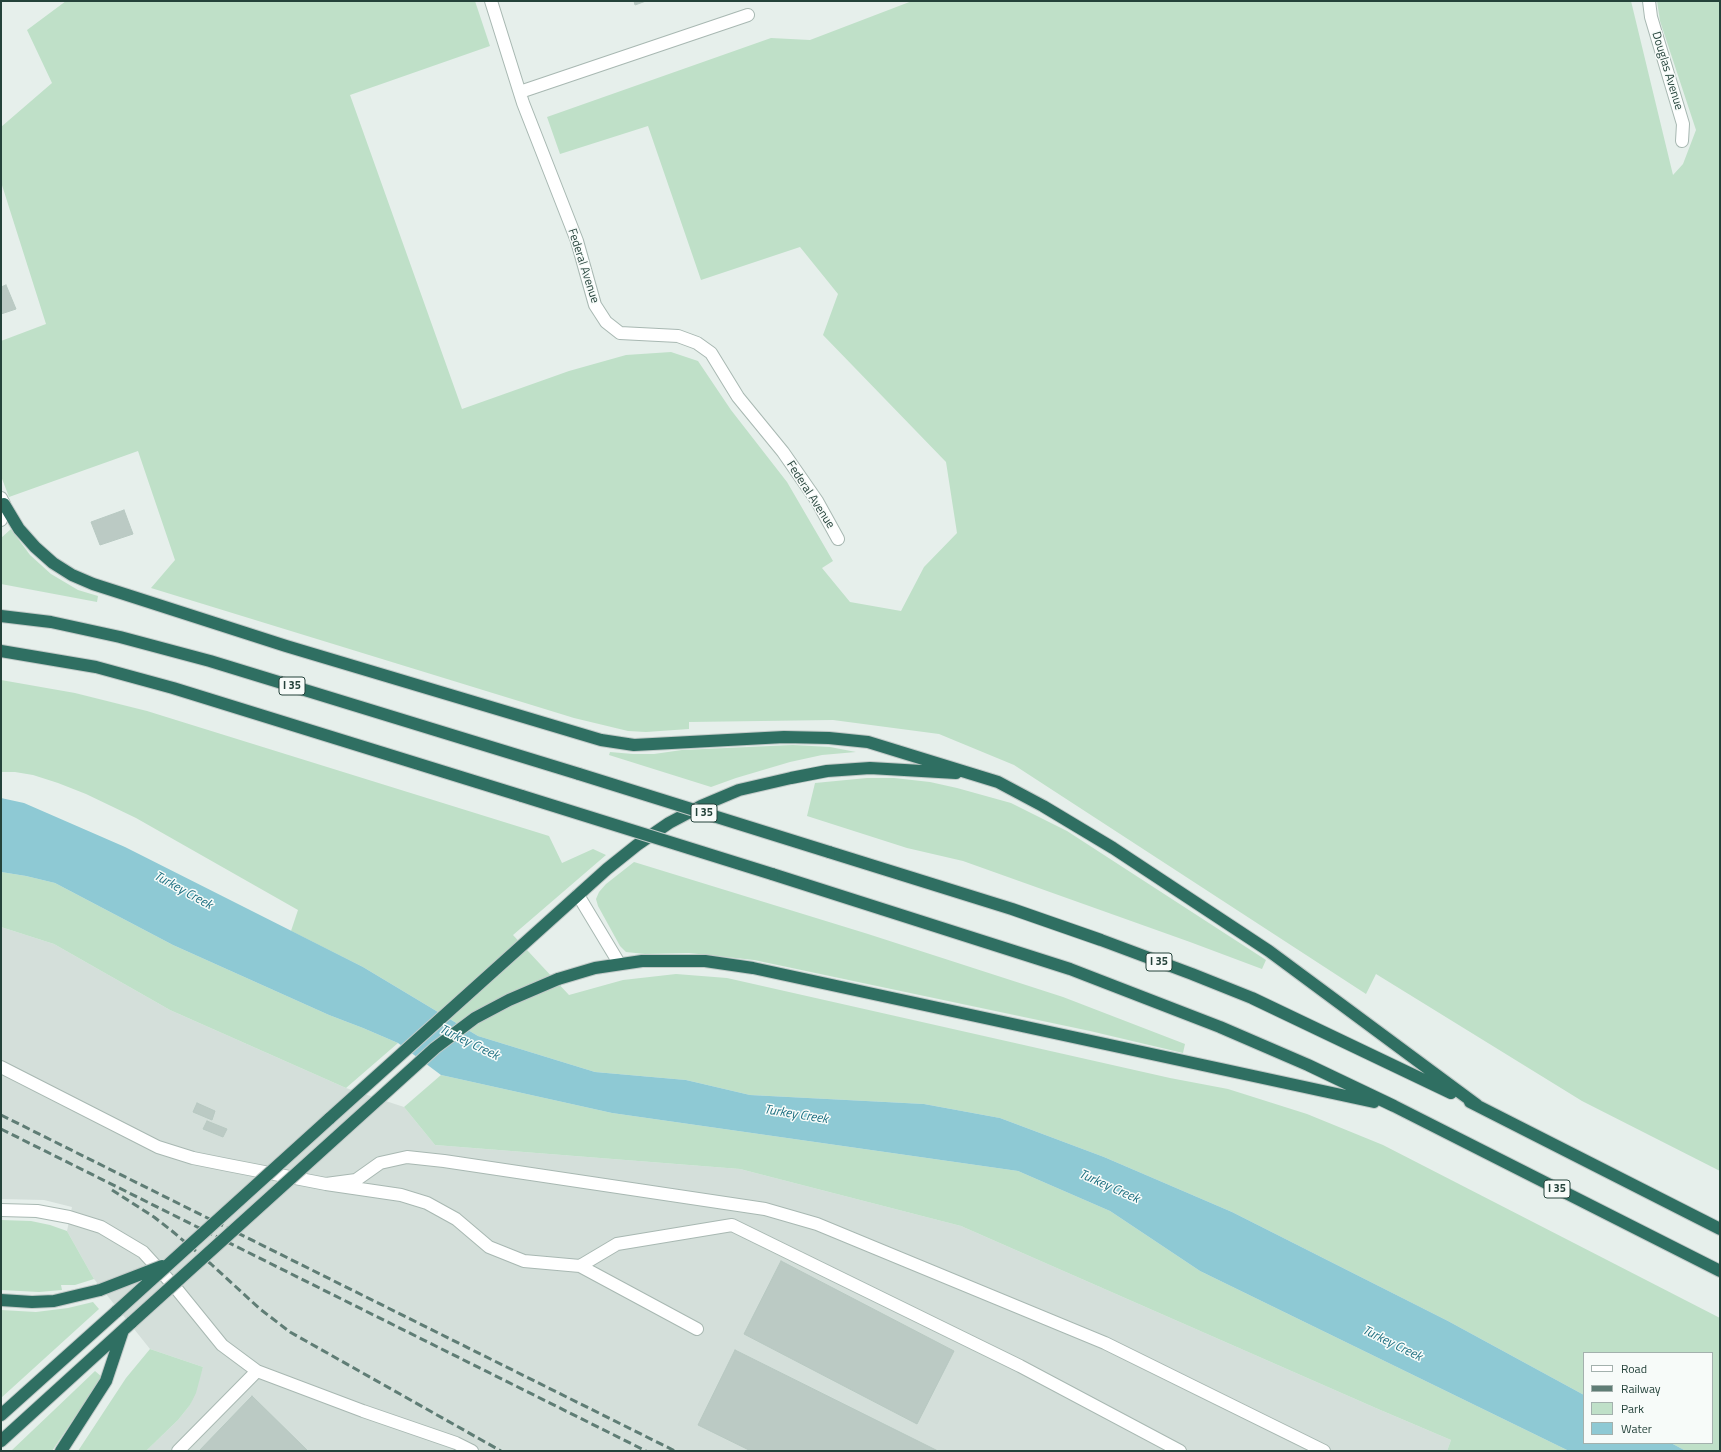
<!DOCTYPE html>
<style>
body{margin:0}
#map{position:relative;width:1721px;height:1452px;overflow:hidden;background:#e6efeb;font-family:"Titillium Web",sans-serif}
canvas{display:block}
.frame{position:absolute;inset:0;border:2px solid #24423a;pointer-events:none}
.legend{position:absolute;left:1583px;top:1352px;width:130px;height:92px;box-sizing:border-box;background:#f7fbf9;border:1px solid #a3b1ad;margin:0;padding:5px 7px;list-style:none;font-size:12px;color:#24423a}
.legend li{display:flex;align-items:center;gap:8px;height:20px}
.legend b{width:20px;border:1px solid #a3b1ad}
</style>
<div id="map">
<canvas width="1721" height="1452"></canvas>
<div class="frame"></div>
<ul class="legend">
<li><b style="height:5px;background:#fff"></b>Road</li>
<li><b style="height:5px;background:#5f7d75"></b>Railway</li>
<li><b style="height:11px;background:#bfe0c8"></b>Park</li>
<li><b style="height:11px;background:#8ec9d4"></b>Water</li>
</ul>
</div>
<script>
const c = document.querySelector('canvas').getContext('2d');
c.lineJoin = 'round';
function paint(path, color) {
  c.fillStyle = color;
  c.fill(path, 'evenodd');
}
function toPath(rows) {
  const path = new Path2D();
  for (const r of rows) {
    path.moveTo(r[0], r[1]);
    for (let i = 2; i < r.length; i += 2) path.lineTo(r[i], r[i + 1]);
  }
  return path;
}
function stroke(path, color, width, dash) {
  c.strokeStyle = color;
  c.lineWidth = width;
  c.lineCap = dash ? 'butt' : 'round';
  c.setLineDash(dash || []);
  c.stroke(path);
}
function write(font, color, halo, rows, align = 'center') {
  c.font = font + ' "Titillium Web",sans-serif';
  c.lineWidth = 3;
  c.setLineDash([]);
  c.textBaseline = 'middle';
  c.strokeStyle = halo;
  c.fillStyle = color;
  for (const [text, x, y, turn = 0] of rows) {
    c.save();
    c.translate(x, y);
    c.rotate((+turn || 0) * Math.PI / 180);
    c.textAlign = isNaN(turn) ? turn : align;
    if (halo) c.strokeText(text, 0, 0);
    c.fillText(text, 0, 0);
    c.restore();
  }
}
paint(toPath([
 [1,927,54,944,170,1010,346,1088,404,1107,435,1145,740,1169,961,1226,1378,1409,1451,1440,1447,1451,146,1451,178,1420,190,1405,203,1367,150,1349,94,1279,67,1231,72,1207,44,1200,1,1199]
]), '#d4dfda');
paint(toPath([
 [66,1,475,1,490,46,350,95,462,409,569,371,626,355,671,352,698,361,731,410,787,482,833,561,822,568,850,602,901,611,924,567,957,533,946,462,823,335,838,294,800,247,701,280,648,126,560,154,547,117,771,38,810,40,912,1,1631,1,1673,175,1683,164,1696,130,1660,21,1657,1,1720,1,1720,1171,1582,1101,1376,974,1366,994,1014,765,939,734,833,720,689,722,689,729,646,732,628,731,574,718,151,588,175,560,138,451,9,497,1,476,1,341,46,324,1,182,1,127,52,83,27,30],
 [11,529,30,555,51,574,78,590,98,596,97,602,1,584,1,538],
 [1,680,75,693,147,711,549,836,562,863,593,849,606,855,513,935,569,995,623,980,676,974,727,978,1170,1078,1228,1089,1307,1114,1383,1145,1720,1318,1720,1451,1686,1451,1671,1443,1712,1443,1712,1353,1584,1353,1584,1395,1448,1321,1232,1212,1104,1157,1000,1118,924,1104,750,1095,686,1080,595,1072,478,1036,363,967,291,931,298,910,136,818,86,794,58,783,33,775,15,772,1,772],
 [793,745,830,747,856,752,822,755,790,762,736,778,711,787,609,755,610,752,633,754,654,754,682,750],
 [867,778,894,778,930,782,957,788,1011,803,1067,831,1266,960,1262,969,1190,942,963,861,907,848,807,816,815,783],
 [634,862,868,934,1063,997,1185,1044,1183,1053,1090,1031,754,960,689,953,645,954,626,952,620,946,598,906,596,899,599,892,606,884],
 [1,872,26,876,55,883,173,945,329,1015,363,1028,398,1043,346,1088,170,1010,54,944,1,927],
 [441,1075,612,1113,1018,1171,1110,1211,1200,1271,1569,1451,1447,1451,1451,1440,1378,1409,961,1226,740,1169,435,1145,404,1107],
 [1,1220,31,1221,50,1225,67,1231,94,1279,75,1285,61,1285,62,1290,39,1292,1,1290],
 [93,1302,99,1309,1,1398,1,1310,36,1312,68,1308],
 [150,1349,203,1367,196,1393,190,1405,178,1420,146,1451,78,1451,126,1378],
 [95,1371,102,1377,52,1451,11,1451]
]), '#bfe0c8');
paint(toPath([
 [1,798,24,803,125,847,363,967,478,1036,595,1072,686,1080,750,1095,924,1104,1000,1118,1104,1157,1232,1212,1448,1321,1584,1395,1584,1443,1671,1443,1686,1451,1569,1451,1200,1271,1110,1211,1018,1171,612,1113,441,1075,398,1043,363,1028,329,1015,173,945,55,883,26,876,1,872]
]), '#8ec9d4');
const building = toPath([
 [634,1,646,1,635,5,634,1],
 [6,285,16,309,1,314,1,287,6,285],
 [124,510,133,534,100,545,91,522,124,510],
 [197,1103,215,1111,212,1120,193,1112,197,1103],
 [207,1121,227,1129,223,1137,203,1129,207,1121],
 [781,1261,954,1351,917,1424,744,1334,781,1261],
 [735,1350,938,1451,751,1451,698,1425,735,1350],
 [252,1396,308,1451,199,1451,252,1396]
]);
paint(building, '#bbcac4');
stroke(building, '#b8c9c2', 1);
const minor = toPath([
 [491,1,523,103,577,241,595,305,606,322,620,333,678,336,697,343,711,353,738,397,783,452,817,501,838,539],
 [1649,1,1651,17,1683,124,1682,141],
 [520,92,748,15],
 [1,498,4,504,1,520],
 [578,895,619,963],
 [1,1067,158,1147,193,1158,228,1165,326,1184,401,1195,427,1203,456,1219,489,1247,524,1261,580,1266,697,1329],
 [326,1184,356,1180,380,1163,407,1157,444,1161,765,1209,817,1224,1105,1343,1324,1451],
 [1,1210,37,1211,69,1217,101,1227,143,1252,175,1287,222,1345,257,1371,363,1411,456,1443,472,1451],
 [580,1266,617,1244,732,1225,1020,1366,1180,1451],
 [178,1451,257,1371]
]);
const highway = toPath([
 [4,504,19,529,35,547,53,563,72,575,93,584,286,646,601,740,634,745,784,737,829,738,868,742,998,782,1043,806,1113,848,1269,951,1477,1105],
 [1,616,51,622,120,637,210,661,579,774],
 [1,651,96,667,173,688,522,796],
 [829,852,1012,909,1101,940,1192,974,1252,998,1451,1093],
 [772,874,1070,969,1220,1027,1308,1065,1394,1106,1720,1271],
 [558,979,595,968,642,961,705,961,753,968,1374,1102],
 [1470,1102,1720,1229],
 [329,1119,607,869,637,845,669,823,701,806,739,790,791,778,827,771,870,768,956,773],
 [1,1300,32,1302,54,1301,100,1290],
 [1,1415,117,1311],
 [1,1441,132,1322],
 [61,1451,106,1381,123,1330]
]);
stroke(minor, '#a8b8b2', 14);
stroke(highway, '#c2cac8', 14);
stroke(minor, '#fff', 12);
stroke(highway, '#2f6f62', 12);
stroke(toPath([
 [1,1115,675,1451],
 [1,1129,646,1451],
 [112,1190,154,1217,172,1231,211,1264,260,1309,290,1332,501,1451]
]), '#5f7d75', 3, [8, 4]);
const highwayBridge = toPath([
 [579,774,829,852],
 [522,796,772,874],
 [100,1290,162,1266],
 [117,1311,329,1119],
 [132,1322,435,1048,475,1018,509,1000,558,979]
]);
stroke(highwayBridge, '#c2cac8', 14, []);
stroke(highwayBridge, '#2f6f62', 12);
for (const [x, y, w] of [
 [292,686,26],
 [704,813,26],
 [1159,962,26],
 [1557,1189,26]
]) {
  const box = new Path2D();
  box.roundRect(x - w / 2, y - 9, w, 18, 3);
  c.fillStyle = '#f7fbf9';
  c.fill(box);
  stroke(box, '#24423a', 1);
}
write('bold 11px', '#24423a', null, [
 ["I 35",292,686],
 ["I 35",704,813],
 ["I 35",1159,962],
 ["I 35",1557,1189]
]);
write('12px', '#24423a', '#f7fbf9', [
 ["Douglas Avenue",1667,71,73],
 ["Federal Avenue",583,266,72],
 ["Federal Avenue",810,495,57]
]);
write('italic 13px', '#1c6f80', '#f7fbf9', [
 ["Turkey Creek",183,891,29],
 ["Turkey Creek",469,1043,26],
 ["Turkey Creek",796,1115,9],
 ["Turkey Creek",1109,1187,24],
 ["Turkey Creek",1392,1344,26]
]);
</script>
